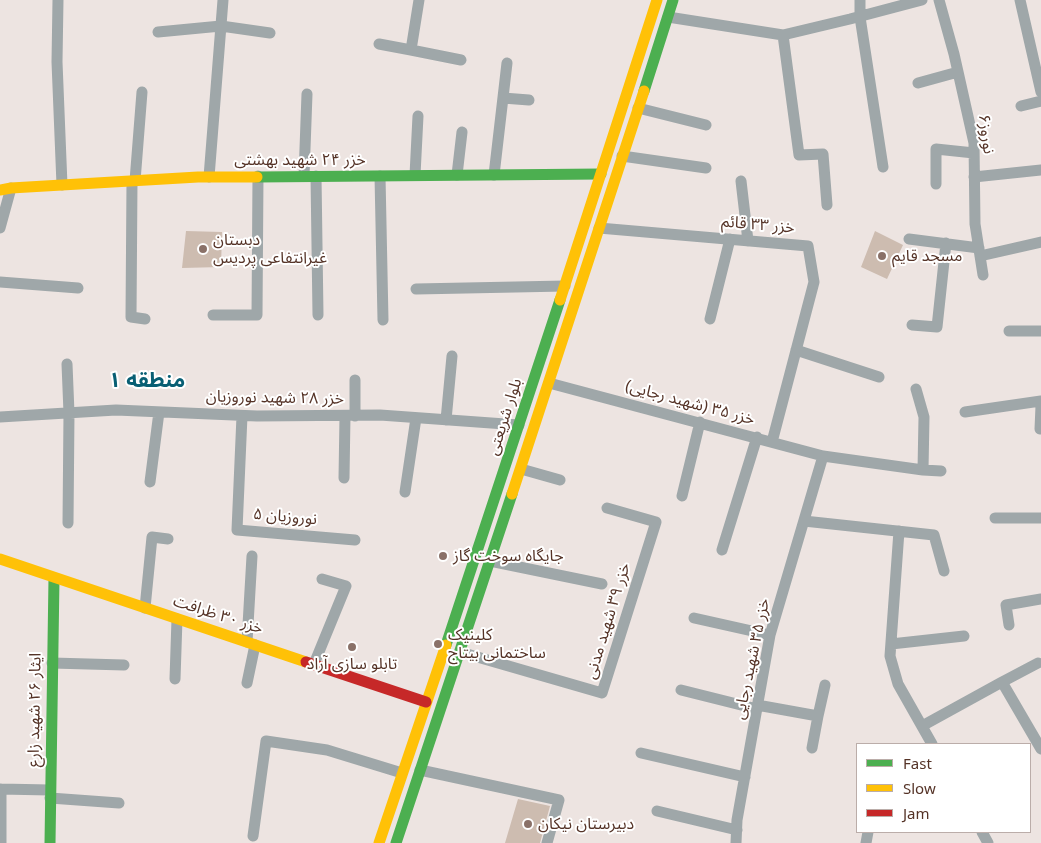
<!DOCTYPE html>
<meta charset="utf-8">
<style>
body{margin:0}
#map{position:relative;width:1041px;height:843px;overflow:hidden;background:#ede4e1;font-family:"Noto Sans",sans-serif}
canvas{display:block}
.legend{position:absolute;left:856px;top:743px;width:175px;height:90px;box-sizing:border-box;background:#fff;border:1px solid #bbada9;margin:0;padding:6px 9px;list-style:none;font-size:15px;color:#553327}
.legend li{display:flex;align-items:center;gap:10px;height:25px}
.legend b{width:25px;border:1px solid #bbada9}
</style>
<div id="map">
<canvas width="1041" height="843"></canvas>
<ul class="legend">
<li><b style="height:6px;background:#4caf50"></b>Fast</li>
<li><b style="height:6px;background:#ffc107"></b>Slow</li>
<li><b style="height:6px;background:#c62828"></b>Jam</li>
</ul>
</div>
<script>
const c = document.querySelector('canvas').getContext('2d');
c.lineJoin = 'round';
function paint(path, color) {
  c.fillStyle = color;
  c.fill(path, 'evenodd');
}
function toPath(rows) {
  const path = new Path2D();
  for (const r of rows) {
    path.moveTo(r[0], r[1]);
    for (let i = 2; i < r.length; i += 2) path.lineTo(r[i], r[i + 1]);
  }
  return path;
}
function stroke(path, color, width, dash) {
  c.strokeStyle = color;
  c.lineWidth = width;
  c.lineCap = dash ? 'butt' : 'round';
  c.setLineDash(dash || []);
  c.stroke(path);
}
function write(font, color, halo, rows, align = 'center') {
  c.font = font + ' "Noto Sans","Noto Sans Arabic",sans-serif';
  c.lineWidth = 4;
  c.setLineDash([]);
  c.textBaseline = 'middle';
  c.strokeStyle = halo;
  c.fillStyle = color;
  for (const [text, x, y, turn = 0] of rows) {
    c.save();
    c.translate(x, y);
    c.rotate((+turn || 0) * Math.PI / 180);
    c.textAlign = isNaN(turn) ? turn : align;
    if (halo) c.strokeText(text, 0, 0);
    c.fillText(text, 0, 0);
    c.restore();
  }
}
paint(toPath([
 [186,231,222,232,221,267,182,268],
 [875,231,903,245,887,279,861,267],
 [518,799,550,806,540,843,505,843]
]), '#cdbcb0');
stroke(toPath([
 [58,0,57,62,62,185],
 [419,0,411,50,461,60],
 [860,0,860,17,883,167],
 [939,0,954,54,974,143,975,224,983,275],
 [1020,0,1041,92],
 [668,17,783,35,850,19,922,0],
 [158,32,221,26,270,33],
 [783,35,799,155,823,154,827,205],
 [379,44,411,50],
 [918,83,958,72],
 [503,98,529,100],
 [1021,106,1041,101],
 [638,108,706,125],
 [622,156,706,168],
 [415,175,418,116],
 [457,175,462,132],
 [494,175,507,63],
 [304,176,307,94],
 [316,176,318,315],
 [380,176,383,320],
 [209,177,223,0],
 [974,177,1041,170],
 [132,181,131,317,145,319],
 [135,181,142,92],
 [741,181,748,241],
 [936,184,936,149,974,153],
 [0,228,11,188],
 [599,228,808,246,814,282,772,442],
 [909,239,979,248],
 [980,256,1041,242],
 [0,282,78,288],
 [416,289,565,286],
 [213,315,257,315,258,176],
 [710,319,730,239],
 [912,325,937,327,946,243],
 [1009,331,1041,331],
 [796,350,879,377],
 [67,364,69,413,68,523],
 [549,383,823,456,923,470,924,417,916,389],
 [965,412,1041,401],
 [242,416,237,530,355,540],
 [355,416,355,380],
 [0,417,116,410,257,416,380,415,519,425],
 [446,420,452,356],
 [1040,429,1041,406],
 [521,469,560,480],
 [923,470,941,471],
 [344,478,345,416],
 [150,482,159,412],
 [405,492,416,418],
 [682,496,700,422],
 [995,518,1041,518],
 [804,521,934,535,944,571],
 [899,531,890,656,898,684,932,744],
 [722,550,757,437],
 [490,561,602,584],
 [145,608,152,537,168,539],
 [694,618,770,635],
 [1009,625,1006,605,1041,599],
 [247,642,252,556],
 [891,644,964,636],
 [460,652,602,693,656,522,607,508],
 [52,663,124,665],
 [314,664,346,586,322,579],
 [175,679,177,619],
 [1002,682,1038,663],
 [247,683,255,645],
 [681,690,757,709],
 [757,705,818,716,812,748],
 [818,716,825,685],
 [922,726,1002,682,1041,749],
 [641,753,745,777],
 [420,770,559,800,547,843],
 [0,789,50,790],
 [50,798,119,803],
 [657,811,737,830],
 [982,832,988,843],
 [253,836,266,741,327,750,402,773],
 [1,843,1,789],
 [736,843,737,820,770,635,823,456],
 [866,843,868,832]
]), '#9fa7a9', 11);
stroke(toPath([
 [644,91,673,0],
 [257,177,601,174],
 [446,645,560,300],
 [50,843,54,578],
 [396,843,512,494]
]), '#4caf50', 11);
stroke(toPath([
 [0,190,11,188,198,177,257,177],
 [560,300,657,0],
 [512,494,644,91],
 [0,559,306,662],
 [379,843,446,645]
]), '#ffc107', 11);
stroke(toPath([
 [306,662,426,702]
]), '#c62828', 11);
for (const [x, y, r, color] of [
 [203,249,5,"#8a7168"],
 [882,256,5,"#8a7168"],
 [443,556,5,"#8a7168"],
 [438,644,5,"#8a7168"],
 [352,647,5,"#8a7168"],
 [528,824,5,"#8a7168"]
]) {
  const dot = new Path2D();
  dot.arc(x, y, r, 0, 2 * Math.PI);
  c.fillStyle = color;
  c.fill(dot);
  stroke(dot, '#fff', 2);
}
write('16px', '#553327', '#fff', [
 ["نوروز۶",986,134,82],
 ["خزر ۲۴ شهید بهشتی",300,160],
 ["خزر ۳۳ قائم",758,225,5],
 ["خزر ۲۸ شهید نوروزیان",275,398,1],
 ["خزر ۳۵ (شهید رجایی)",690,403,15],
 ["بلوار شریعتی",505,417,-72],
 ["نوروزیان ۵",285,517,5],
 ["خزر ۳۰ ظرافت",218,615,18],
 ["خزر ۳۹ شهید مدنی",608,621,-73],
 ["خزر ۳۵ شهید رجایی",752,659,-78],
 ["ایثار ۲۶ شهید زارع",35,710,-89]
]);
write('16px', '#553327', '#fff', [
 ["دبستان",213,240],
 ["غیرانتفاعی پردیس",213,258],
 ["مسجد قایم",892,256],
 ["جایگاه سوخت گاز",453,556],
 ["کلینیک",448,635],
 ["ساختمانی بیتاج",448,653],
 ["تابلو سازی آراد",352,664,"center"],
 ["دبیرستان نیکان",538,824]
], 'left');
write('bold 21px', '#085f74', '#fff', [
 ["منطقه ۱",147,381]
]);
</script>
